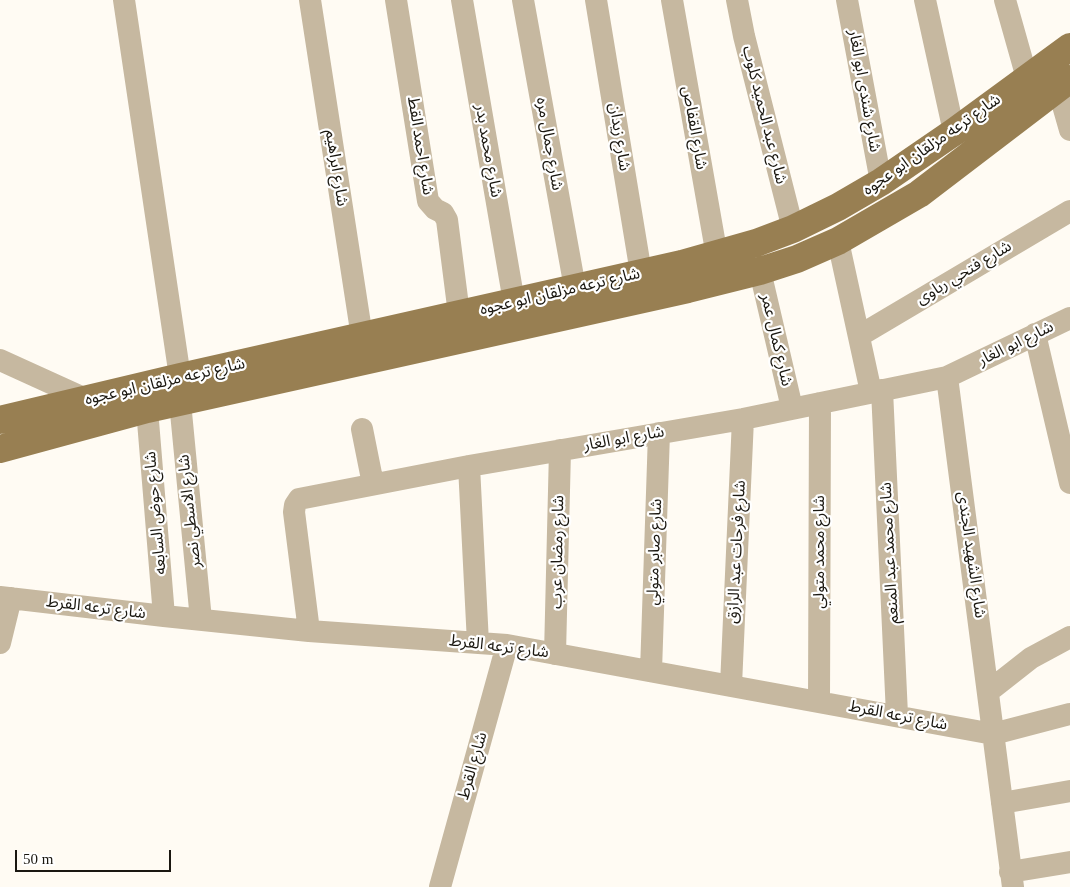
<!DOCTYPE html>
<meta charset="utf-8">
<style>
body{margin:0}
#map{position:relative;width:1070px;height:887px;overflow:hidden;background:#fffbf3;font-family:"Times New Roman",serif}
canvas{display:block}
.scale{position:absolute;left:15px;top:850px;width:156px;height:22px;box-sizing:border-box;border:2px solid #1a1710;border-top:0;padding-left:6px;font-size:15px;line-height:18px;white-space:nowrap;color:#1a1710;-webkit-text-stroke:4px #fff;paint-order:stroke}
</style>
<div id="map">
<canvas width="1070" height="887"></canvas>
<div class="scale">50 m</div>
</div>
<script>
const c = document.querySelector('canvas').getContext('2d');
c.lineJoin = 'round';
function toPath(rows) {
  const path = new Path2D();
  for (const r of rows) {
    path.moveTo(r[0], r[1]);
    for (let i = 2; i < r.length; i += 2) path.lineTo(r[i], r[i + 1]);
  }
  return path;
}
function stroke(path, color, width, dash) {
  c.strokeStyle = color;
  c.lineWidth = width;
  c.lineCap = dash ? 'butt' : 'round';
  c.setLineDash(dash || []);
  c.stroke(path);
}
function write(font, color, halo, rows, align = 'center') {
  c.font = font + ' "Times New Roman","Noto Sans Arabic",serif';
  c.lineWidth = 4.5;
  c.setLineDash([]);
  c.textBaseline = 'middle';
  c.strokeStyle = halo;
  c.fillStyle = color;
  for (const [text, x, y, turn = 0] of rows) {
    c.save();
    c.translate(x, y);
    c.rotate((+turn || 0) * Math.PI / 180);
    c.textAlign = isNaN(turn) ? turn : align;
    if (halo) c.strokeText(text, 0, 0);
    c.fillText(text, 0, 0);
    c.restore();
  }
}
stroke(toPath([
 [124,0,180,377],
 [310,0,362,337],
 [396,0,428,201,435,209,443,213,447,220,459,314],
 [462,0,514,302],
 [523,0,575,288],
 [596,0,641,273],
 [672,0,717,256],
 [737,0,744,36,793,229],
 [847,0,881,182],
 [925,0,954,132],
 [1005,0,1027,78],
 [1058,88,1070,130],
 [838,241,871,392],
 [760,271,792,408],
 [1035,334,1070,483],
 [859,336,1070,211],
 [0,360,88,400],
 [947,377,1013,887],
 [882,390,897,715],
 [180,402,201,620],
 [147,409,164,616],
 [362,429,373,484],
 [469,466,478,643],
 [0,597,164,616,309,631,507,645,993,734,1070,714],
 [309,631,294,512,295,505,299,499,469,466,743,419,947,377,1070,318],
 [0,643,11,598],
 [555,654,560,450],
 [651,671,659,433],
 [731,685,743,419],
 [989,691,1031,658,1070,637],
 [819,701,820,403],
 [1002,803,1070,791],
 [1010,872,1070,862],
 [440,887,507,645]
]), '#c6b8a0', 22);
stroke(toPath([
 [0,420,180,377,682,264,756,243,793,229,838,207,881,182,954,132,1070,47],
 [0,449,147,409,688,289,760,271,797,259,838,241,919,194,1070,79]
]), '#987f52', 28);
write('16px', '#1a1710', '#fff', [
 ["شارع شندى ابو الغار",864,91,80],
 ["شارع عبد الحميد كلوب",764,115,76],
 ["شارع القفاص",694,128,80],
 ["شارع زيدان",619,137,81],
 ["شارع جمال مره",549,144,80],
 ["شارع ترعه مزلقان ابو عجوه",932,145,-35],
 ["شارع احمد القط",420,146,81],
 ["شارع محمد بدر",488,151,80],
 ["شارع ابراهيم",336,168,81],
 ["شارع فتحي رباوى",964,273,-31],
 ["شارع ترعه مزلقان ابو عجوه",560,292,-13],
 ["شارع كمال عمر",776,340,77],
 ["شارع ابو الغار",1016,344,-26],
 ["شارع ترعه مزلقان ابو عجوه",165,382,-13],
 ["شارع ابو الغار",624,439,-10],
 ["شارع الاسطي نصر",190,511,-96],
 ["شارع حوض السابعه",156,513,-95],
 ["شارع رمضان عرب",558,552,-89],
 ["شارع صابر متولي",655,552,-88],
 ["شارع فرحات عبد الرازق",737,552,-87],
 ["شارع محمد متولي",820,552,-90],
 ["شارع محمد عبد المنعم",890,553,-93],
 ["شارع الشهيد الجندى",971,555,82],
 ["شارع ترعه القرط",96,608,7],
 ["شارع ترعه القرط",499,647,7],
 ["شارع ترعه القرط",898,716,11],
 ["شارع القرط",473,766,-74]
]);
</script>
